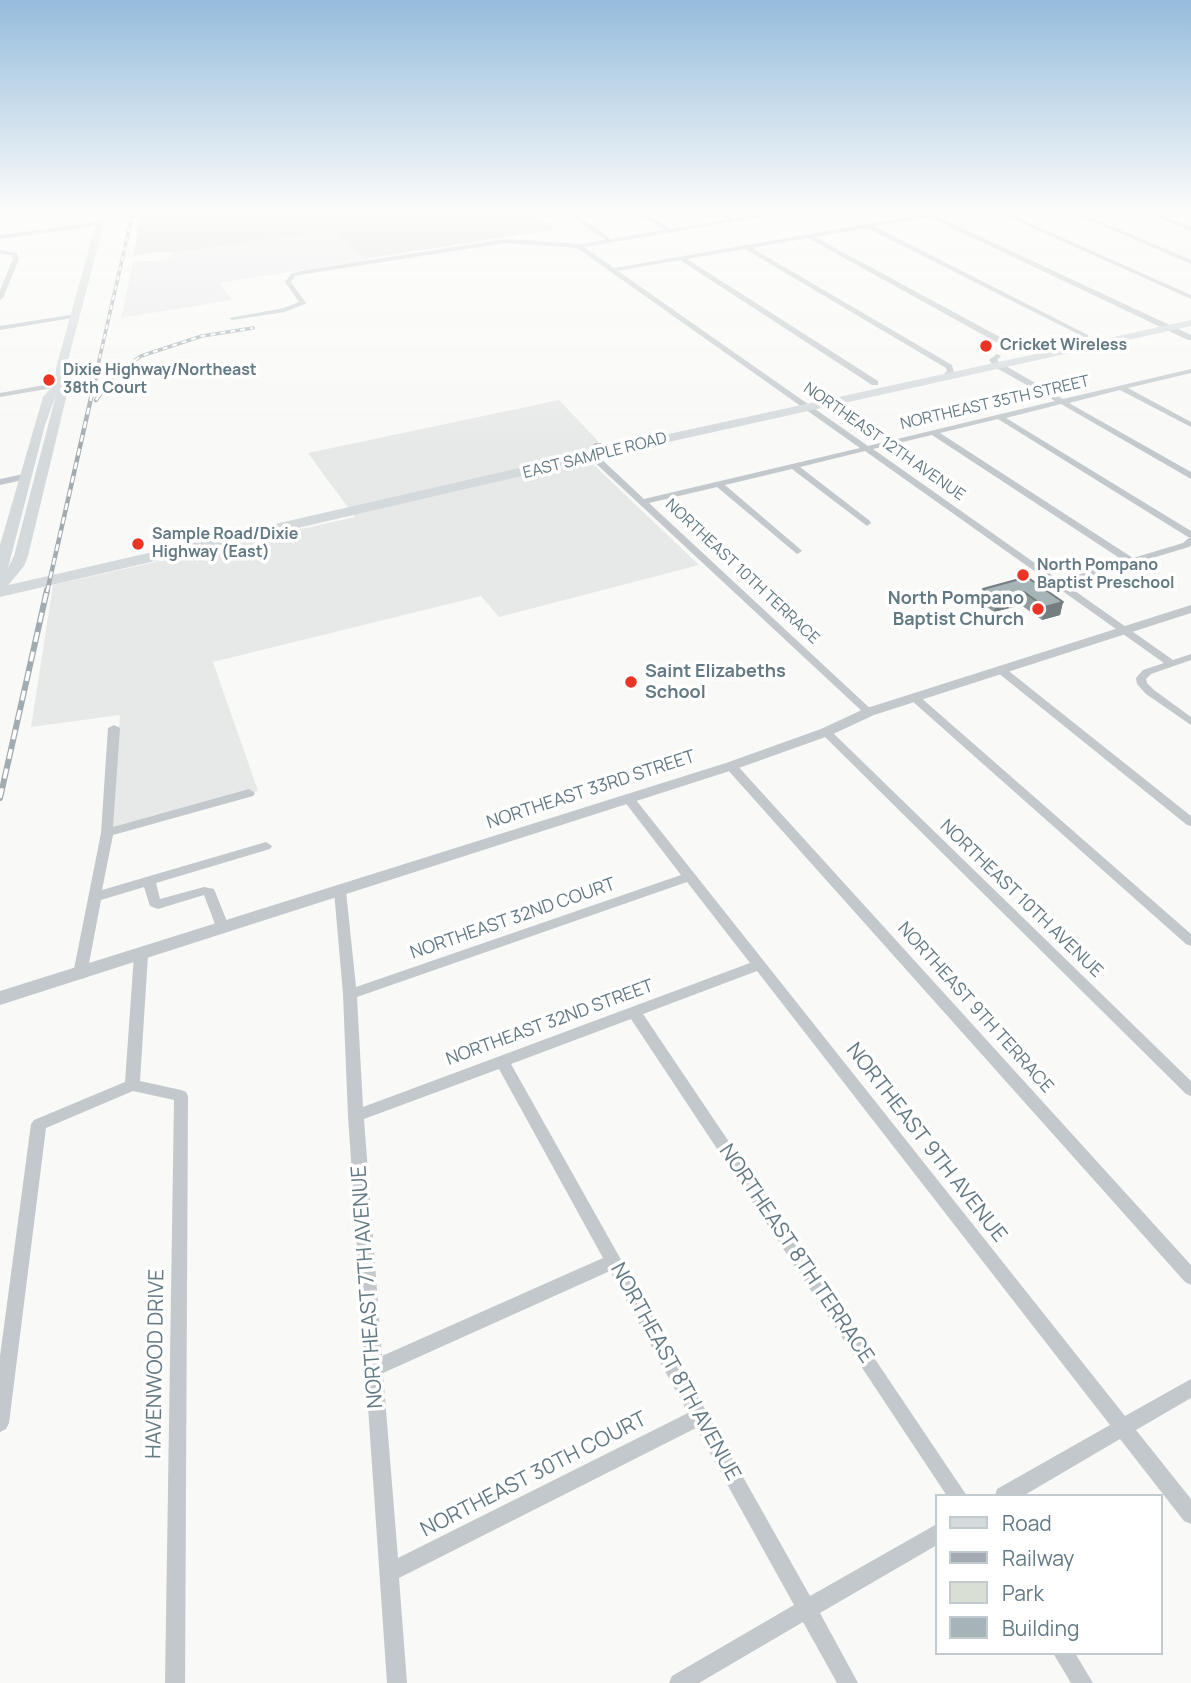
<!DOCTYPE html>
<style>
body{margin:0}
#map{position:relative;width:1191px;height:1683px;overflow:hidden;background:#f9f9f7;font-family:Manrope,sans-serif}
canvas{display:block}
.legend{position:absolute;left:935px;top:1494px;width:228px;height:161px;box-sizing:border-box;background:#fff;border:2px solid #c1cace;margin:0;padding:9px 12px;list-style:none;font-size:21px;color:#637a84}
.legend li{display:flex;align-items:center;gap:14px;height:35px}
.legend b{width:35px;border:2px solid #c1cace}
</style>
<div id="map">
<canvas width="1191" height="1683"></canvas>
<ul class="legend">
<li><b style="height:9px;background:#d4d9dc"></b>Road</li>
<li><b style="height:9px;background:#a1abb0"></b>Railway</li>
<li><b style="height:19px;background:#dadfd6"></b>Park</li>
<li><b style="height:19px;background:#a6b3b7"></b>Building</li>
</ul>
</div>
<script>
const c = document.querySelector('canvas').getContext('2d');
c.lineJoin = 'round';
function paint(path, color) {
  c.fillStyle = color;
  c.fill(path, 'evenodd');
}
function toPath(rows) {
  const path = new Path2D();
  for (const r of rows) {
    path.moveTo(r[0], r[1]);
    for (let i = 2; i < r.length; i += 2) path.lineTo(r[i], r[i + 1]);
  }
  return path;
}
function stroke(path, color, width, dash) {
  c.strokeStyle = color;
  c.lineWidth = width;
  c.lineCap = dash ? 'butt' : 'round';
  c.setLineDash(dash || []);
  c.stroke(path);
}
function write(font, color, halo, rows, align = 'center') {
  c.font = font + ' Manrope,sans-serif';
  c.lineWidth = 7;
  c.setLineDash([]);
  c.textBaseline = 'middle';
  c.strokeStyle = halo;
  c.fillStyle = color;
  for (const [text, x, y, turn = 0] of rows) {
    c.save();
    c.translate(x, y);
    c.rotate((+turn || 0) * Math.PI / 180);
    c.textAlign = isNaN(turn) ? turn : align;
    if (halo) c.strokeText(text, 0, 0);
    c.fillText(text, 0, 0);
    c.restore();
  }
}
paint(toPath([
 [326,231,336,232,366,260,219,283,232,300,121,318,133,262,164,260,170,257,172,253],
 [559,400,598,441,594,465,699,565,499,617,481,596,213,662,258,791,112,828,120,715,31,727,53,585,355,517,308,453]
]), '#e7e9e8');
paint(toPath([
 [142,212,531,212,556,229,365,259,336,232,326,231,172,253,159,251,133,256]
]), '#dadfd6');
paint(toPath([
 [565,212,572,212,611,239,665,230,637,212,644,212,671,229,727,220,714,212,721,212,734,219,776,212,790,212,584,247,614,268,937,212,950,212,936,216,1191,335,1191,340,1188,340,929,217,874,226,1088,335,1088,337,1084,337,867,228,815,237,1022,349,1022,353,1016,353,808,238,752,248,952,365,954,373,950,377,944,377,943,375,947,371,946,368,745,249,687,259,878,381,878,385,872,385,680,260,618,271,868,446,1055,401,993,366,989,360,997,354,1001,356,997,360,999,362,1063,399,1191,369,1191,373,1128,388,1191,422,1191,427,1120,390,1069,403,1191,472,1191,479,1061,404,1006,418,1191,531,1191,545,1189,547,1065,584,1173,660,1191,654,1191,660,1151,674,1146,679,1147,683,1154,690,1191,717,1191,725,1146,694,1137,684,1136,678,1143,670,1164,663,865,451,800,467,870,521,871,523,867,526,792,469,725,485,800,549,802,551,797,554,717,487,649,503,874,712,869,715,865,714,590,458,588,452,595,443,601,443,602,445,596,452,597,455,644,499,860,448,577,248,506,243,305,274,295,276,291,282,306,303,305,304,285,312,232,320,229,318,284,308,299,302,285,282,291,274,305,270,506,239,579,244,605,240,565,212],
 [998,419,1188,537,1190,537,1183,543,1133,558,940,433,998,419],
 [932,435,1124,561,1059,580,873,449,932,435],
 [997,212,1005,212,1191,295,1191,299,997,212],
 [1071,212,1079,212,1191,260,1191,264,1071,212],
 [1145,212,1153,212,1191,227,1191,231,1145,212],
 [99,222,101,225,0,239,0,235,99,222],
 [0,250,17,253,19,259,3,298,0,300,0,290,13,259,12,255,0,254,0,250],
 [76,314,79,316,78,317,0,330,0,326,76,314],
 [61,382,64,382,64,386,0,397,0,393,61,382],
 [24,474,28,477,27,479,0,485,0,479,24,474],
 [1001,667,1005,668,1191,816,1191,826,1187,825,997,672,996,670,1001,667],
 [915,695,919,696,1191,934,1191,946,1186,944,911,700,910,698,915,695],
 [114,725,120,728,113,827,249,789,255,793,253,796,113,835,102,890,266,842,272,846,270,849,156,883,160,899,204,887,214,889,230,929,228,932,218,932,204,895,158,909,150,906,144,887,101,900,87,974,85,978,80,979,75,978,73,974,101,833,108,728,114,725],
 [826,729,830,730,1191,1081,1191,1096,1186,1094,822,734,820,732,822,730,826,729],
 [731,762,735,763,1191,1265,1191,1285,1185,1282,727,769,725,766,731,762],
 [628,794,632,795,1125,1416,1191,1379,1191,1398,1136,1430,1191,1499,1191,1524,1184,1521,1120,1439,1023,1496,995,1496,997,1489,1110,1425,757,971,643,1014,967,1496,947,1496,631,1019,511,1064,810,1596,937,1524,937,1545,820,1613,858,1683,837,1683,803,1622,699,1683,669,1683,672,1676,794,1605,696,1428,399,1578,407,1683,387,1683,348,1116,343,994,334,891,340,887,346,891,356,987,681,875,624,801,622,798,628,794],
 [687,882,750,963,363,1107,357,997,687,882],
 [499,1069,603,1258,382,1356,364,1119,499,1069],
 [610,1271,688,1413,398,1558,383,1373,610,1271],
 [141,950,146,952,148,955,140,1081,181,1090,186,1092,188,1096,185,1683,165,1683,174,1100,133,1091,46,1128,9,1423,6,1429,0,1432,0,1356,31,1124,34,1120,125,1082,134,955,136,952,141,950],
 [1053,1653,1075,1653,1093,1683,1071,1683,1053,1653]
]), '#c2c8cb');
paint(toPath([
 [1191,605,1191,613,874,715,831,735,736,769,0,1005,0,991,726,763,821,729,864,709,1191,605]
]), '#c2c8cb');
paint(toPath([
 [99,212,107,212,66,368,67,394,28,556,24,566,6,588,0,589,0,545,43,397,56,383,56,368,99,212],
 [56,395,14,556,8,568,45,425,56,395]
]), '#d4d9dc');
paint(toPath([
 [1191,320,1191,326,655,445,0,597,0,587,655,437,1191,320]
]), '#d4d9dc');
const railFar2 = toPath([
 [95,378,133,212],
 [111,378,141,356,202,336,253,328]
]);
const railFar1 = toPath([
 [96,400,113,376],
 [47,592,96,376]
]);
const rail = toPath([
 [0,798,47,590]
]);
stroke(railFar2, '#a1abb0', 3.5);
stroke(railFar1, '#a1abb0', 4.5);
stroke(rail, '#a1abb0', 6);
stroke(railFar2, '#fff', 2, [5]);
stroke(railFar1, '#fff', 2.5, [7]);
stroke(rail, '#fff', 3.5, [10]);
paint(toPath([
 [1027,577,1063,602,1060,615,1042,620,1021,605,994,612,980,602,983,589]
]), '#8f9a9d');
paint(toPath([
 [1024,592,1021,605,994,612,997,599],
 [1063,602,1060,615,1042,620,1045,607]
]), '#747d80');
const building = toPath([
 [1027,577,1063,602,1045,607,1024,592,997,599,983,589,1027,577]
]);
paint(building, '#a6b3b7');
stroke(building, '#747d80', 2);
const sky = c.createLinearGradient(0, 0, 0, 448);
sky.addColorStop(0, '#95bcdc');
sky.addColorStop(0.47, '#fcfcfb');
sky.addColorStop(1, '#fcfcfb00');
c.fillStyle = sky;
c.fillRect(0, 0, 1191, 448);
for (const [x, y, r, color] of [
 [986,346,7,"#ec3424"],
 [49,380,7,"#ec3424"],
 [138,544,7,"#ec3424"],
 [1023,575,7,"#ec3424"],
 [1038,609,7,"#ec3424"],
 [631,682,7,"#ec3424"]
]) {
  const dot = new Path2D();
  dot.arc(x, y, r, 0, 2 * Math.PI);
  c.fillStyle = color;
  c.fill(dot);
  stroke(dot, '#fff', 2.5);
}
write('bold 16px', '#637a84', '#fff', [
 ["Cricket Wireless",1000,346],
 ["Dixie Highway/Northeast",63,371],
 ["38th Court",63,389],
 ["Sample Road/Dixie",152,535],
 ["Highway (East)",152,553],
 ["North Pompano",1037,566],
 ["Baptist Preschool",1037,584]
], 'left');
write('16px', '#637a84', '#fff', [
 ["NORTHEAST 35TH STREET",995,403,-13],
 ["NORTHEAST 12TH AVENUE",884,442,35],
 ["EAST SAMPLE ROAD",595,456,-14],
 ["NORTHEAST 10TH TERRACE",742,572,43]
]);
write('bold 18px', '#637a84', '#fff', [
 ["North Pompano",1024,599],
 ["Baptist Church",1024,620],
 ["Saint Elizabeths",645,672,"left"],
 ["School",645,693,"left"]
], 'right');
write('18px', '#637a84', '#fff', [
 ["NORTHEAST 33RD STREET",591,790,-18],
 ["NORTHEAST 10TH AVENUE",1021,899,44],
 ["NORTHEAST 32ND COURT",513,919,-19],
 ["NORTHEAST 9TH TERRACE",975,1008,48],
 ["NORTHEAST 32ND STREET",550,1023,-20]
]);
write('21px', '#637a84', '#fff', [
 ["NORTHEAST 9TH AVENUE",926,1143,52],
 ["NORTHEAST 8TH TERRACE",796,1254,56],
 ["NORTHEAST 7TH AVENUE",368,1287,-94],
 ["HAVENWOOD DRIVE",156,1364,-89],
 ["NORTHEAST 8TH AVENUE",675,1372,61],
 ["NORTHEAST 30TH COURT",534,1475,-27]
]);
</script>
